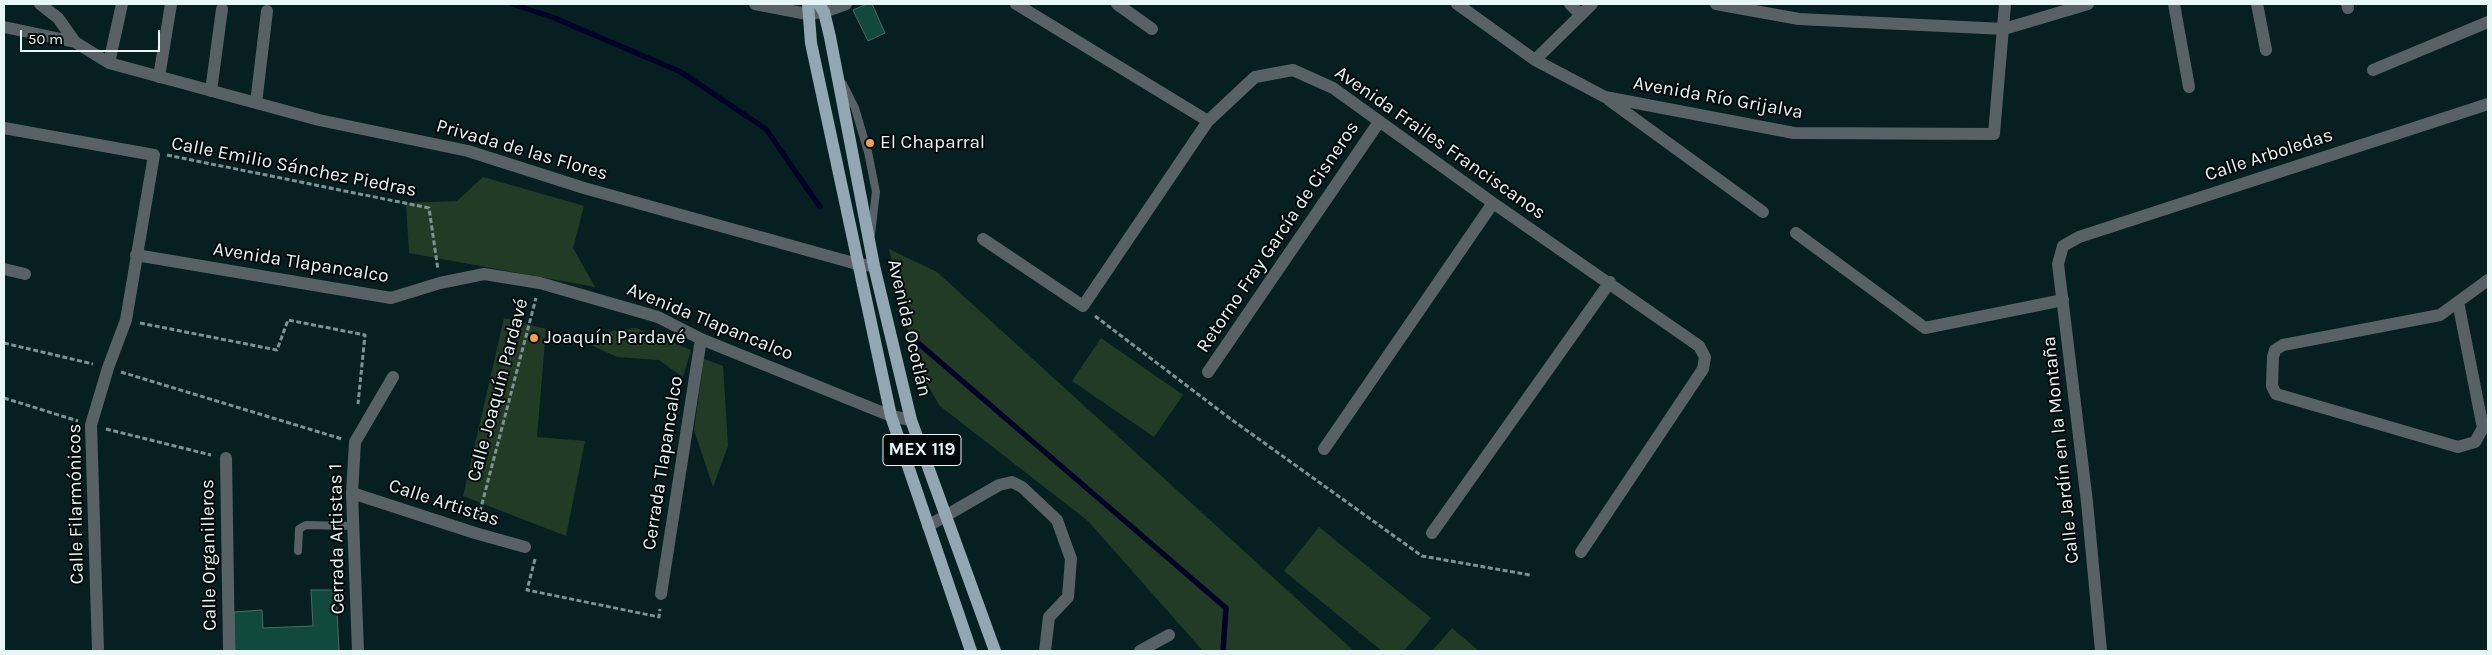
<!DOCTYPE html>
<meta charset="utf-8">
<style>
body{margin:0}
#map{position:relative;width:2492px;height:655px;overflow:hidden;background:#062022;font-family:Karla,sans-serif}
canvas{display:block}
.frame{position:absolute;inset:0;border:5px solid #e7f6f7;pointer-events:none}
.scale{position:absolute;left:20px;top:30px;width:140px;height:22px;box-sizing:border-box;border:2px solid #e7f6f7;border-top:0;padding-left:6px;font-size:15px;line-height:18px;white-space:nowrap;color:#e7f6f7;-webkit-text-stroke:4px #020809;paint-order:stroke}
</style>
<div id="map">
<canvas width="2492" height="655"></canvas>
<div class="frame"></div>
<div class="scale">50 m</div>
</div>
<script>
const c = document.querySelector('canvas').getContext('2d');
c.lineJoin = 'round';
function paint(path, color) {
  c.fillStyle = color;
  c.fill(path, 'evenodd');
}
function toPath(rows) {
  const path = new Path2D();
  for (const r of rows) {
    path.moveTo(r[0], r[1]);
    for (let i = 2; i < r.length; i += 2) path.lineTo(r[i], r[i + 1]);
  }
  return path;
}
function stroke(path, color, width, dash) {
  c.strokeStyle = color;
  c.lineWidth = width;
  c.lineCap = dash ? 'butt' : 'round';
  c.setLineDash(dash || []);
  c.stroke(path);
}
function write(font, color, halo, rows, align = 'center') {
  c.font = font + ' Karla,sans-serif';
  c.lineWidth = 4;
  c.setLineDash([]);
  c.textBaseline = 'middle';
  c.strokeStyle = halo;
  c.fillStyle = color;
  for (const [text, x, y, turn = 0] of rows) {
    c.save();
    c.translate(x, y);
    c.rotate((+turn || 0) * Math.PI / 180);
    c.textAlign = isNaN(turn) ? turn : align;
    if (halo) c.strokeText(text, 0, 0);
    c.fillText(text, 0, 0);
    c.restore();
  }
}
paint(toPath([
 [483,177,584,206,573,248,595,287,409,253,406,203,457,201],
 [889,249,937,272,1354,651,1203,651,1088,521,940,406,916,366],
 [504,318,546,329,537,437,585,441,566,536,463,496],
 [636,328,691,350,683,377,659,360,617,357,571,336],
 [1101,338,1183,395,1154,437,1072,381],
 [704,359,723,366,728,446,713,487,694,430],
 [1319,527,1431,618,1404,651,1382,651,1284,571],
 [1452,628,1479,651,1432,651]
]), '#223b24');
stroke(toPath([
 [512,4,552,17,681,72,766,129,820,207],
 [917,342,1226,608,1223,651]
]), '#000326', 5.5);
const building = toPath([
 [867,4,872,4,885,33,868,41,853,10,867,4],
 [311,590,336,590,339,651,235,651,234,612,262,610,263,628,313,626,311,590]
]);
paint(building, '#104a3e');
stroke(building, '#506962', 1);
stroke(toPath([
 [167,155,429,208,438,270],
 [1095,316,1228,417,1422,556,1530,575],
 [140,323,277,350,288,320,365,335,358,404],
 [4,343,93,364],
 [121,372,342,439],
 [4,398,78,421],
 [106,429,211,455],
 [478,519,536,298],
 [535,559,527,590,659,617,660,609]
]), '#7d9293', 3, [5, 2.5]);
stroke(toPath([
 [843,84,855,108,868,152,876,192,871,234],
 [298,551,299,529,306,525,353,526]
]), '#586166', 8);
stroke(toPath([
 [40,4,58,18,75,42],
 [755,4,807,14],
 [1016,4,1208,121],
 [1117,4,1152,29],
 [1457,4,1535,60,1605,97,1794,133,1994,134,2005,4],
 [1570,4,1581,15],
 [1716,4,1799,19,2004,29,2088,4],
 [2174,4,2189,87],
 [2257,4,2266,50],
 [2347,4,2348,8],
 [4,27,75,42,109,63,319,120,468,151,584,188,857,264,874,266],
 [1535,60,1592,4],
 [109,63,122,4],
 [2373,70,2488,22],
 [159,77,171,4],
 [211,91,222,9],
 [1609,100,1763,212],
 [256,103,267,11],
 [4,128,154,155,126,320,108,368,91,425,98,651],
 [1796,233,1925,328,2063,300],
 [983,239,1083,306,1208,121,1255,77,1293,70,1333,88,1493,203,1699,346,1705,357,1703,369,1581,552],
 [136,255,391,298,440,283,484,274,540,283,658,317,701,339,891,416,911,420],
 [4,269,25,274],
 [2458,302,2483,428,2475,442,2458,447,2276,394,2272,386,2273,357,2275,350,2283,345,2440,315,2488,280],
 [1208,372,1379,122],
 [1324,449,1493,203],
 [226,458,229,651],
 [352,493,475,533,525,547],
 [928,526,999,485,1012,482,1022,487,1057,520,1071,559,1068,597,1049,617,1045,651],
 [1432,533,1610,282],
 [661,594,701,339],
 [358,651,352,493,355,442,393,377],
 [1140,651,1169,635],
 [2101,651,2087,502,2058,264,2063,246,2079,237,2488,104]
]), '#586166', 12);
stroke(toPath([
 [815,13,824,12,846,4]
]), '#586166', 12);
stroke(toPath([
 [808,4,811,43,891,416,971,651],
 [819,4,824,12,830,37,874,266,911,420,995,651]
]), '#93a7b2', 12);
for (const [x, y, r, color] of [
 [870,143,5,"#f8a04b"],
 [534,338,5,"#f8a04b"]
]) {
  const dot = new Path2D();
  dot.arc(x, y, r, 0, 2 * Math.PI);
  c.fillStyle = color;
  c.fill(dot);
  stroke(dot, '#020809', 2);
}
for (const [x, y, w] of [
 [922,450,78]
]) {
  const box = new Path2D();
  box.roundRect(x - w / 2, y - 15.5, w, 31, 4);
  c.fillStyle = '#020809';
  c.fill(box);
  stroke(box, '#e7f6f7', 1);
}
write('bold 18px', '#e7f6f7', null, [
 ["MEX 119",922,450]
]);
write('19px', '#e7f6f7', '#020809', [
 ["Avenida Río Grijalva",1718,98,10],
 ["Avenida Frailes Franciscanos",1440,143,35],
 ["Privada de las Flores",522,150,16],
 ["Calle Arboledas",2269,155,-18],
 ["Calle Emilio Sánchez Piedras",294,167,11],
 ["Retorno Fray García de Cisneros",1278,237,-56],
 ["Avenida Tlapancalco",301,263,9],
 ["Avenida Tlapancalco",710,322,22],
 ["Avenida Ocotlán",909,328,77],
 ["Calle Joaquín Pardavé",498,390,-75],
 ["Calle Jardín en la Montaña",2061,450,-96],
 ["Cerrada Tlapancalco",663,463,-81],
 ["Calle Artistas",444,503,18],
 ["Calle Filarmónicos",76,504,-91],
 ["Cerrada Artistas 1",337,539,-91],
 ["Calle Organilleros",209,555,-91]
]);
write('19px', '#e7f6f7', '#020809', [
 ["El Chaparral",880,143],
 ["Joaquín Pardavé",544,338]
], 'left');
</script>
